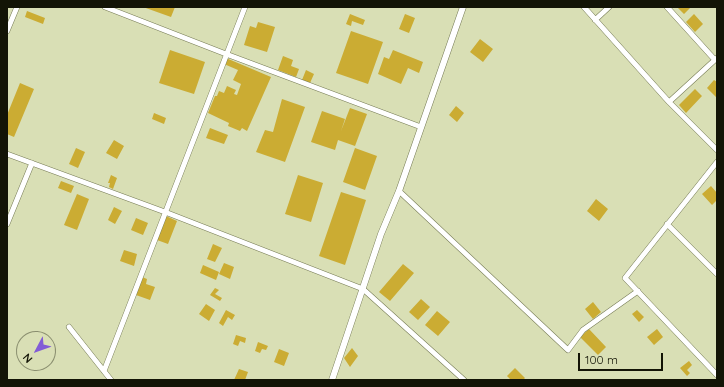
<!DOCTYPE html>
<style>
body{margin:0}
#map{position:relative;width:724px;height:387px;overflow:hidden;background:#d9dfb5;font-family:Quicksand,sans-serif}
canvas{display:block}
.frame{position:absolute;inset:0;border:8px solid #131406;pointer-events:none}
.north{position:absolute;left:16px;top:331px;width:40px;height:40px;box-sizing:border-box;background:#d9dfb5;border:1px solid #8a8e6f;border-radius:50%;rotate:229deg;font-size:11px;font-weight:700;line-height:16px;text-align:center;color:#131406}
.north::after{content:'';display:block;margin:auto;width:14px;height:18px;background:#825cd6;clip-path:polygon(50% 0,100% 100%,50% 72%,0 100%)}
.scale{position:absolute;left:578px;top:353px;width:85px;height:18px;box-sizing:border-box;border:2px solid #131406;border-top:0;padding-left:5px;font-size:12px;line-height:14px;white-space:nowrap;color:#131406;-webkit-text-stroke:3px #d9dfb5;paint-order:stroke}
</style>
<div id="map">
<canvas width="724" height="387"></canvas>
<div class="frame"></div>
<div class="north">N</div>
<div class="scale">100 m</div>
</div>
<script>
const c = document.querySelector('canvas').getContext('2d');
c.lineJoin = 'round';
function paint(path, color) {
  c.fillStyle = color;
  c.fill(path, 'evenodd');
}
function toPath(rows) {
  const path = new Path2D();
  for (const r of rows) {
    path.moveTo(r[0], r[1]);
    for (let i = 2; i < r.length; i += 2) path.lineTo(r[i], r[i + 1]);
  }
  return path;
}
function stroke(path, color, width, dash) {
  c.strokeStyle = color;
  c.lineWidth = width;
  c.lineCap = dash ? 'butt' : 'round';
  c.setLineDash(dash || []);
  c.stroke(path);
}
paint(toPath([
 [143,7,175,7,171,17],
 [677,7,691,7,684,14],
 [27,11,45,18,43,24,25,17],
 [350,14,365,20,363,25,352,21,351,26,346,24],
 [405,14,415,18,409,33,399,29],
 [694,14,703,24,695,32,686,22],
 [258,22,275,27,267,52,244,45,250,26,256,28],
 [351,31,383,42,368,84,336,73],
 [480,39,493,49,483,62,470,52],
 [170,50,205,62,194,94,159,83],
 [393,50,423,62,419,73,408,68,401,84,378,74,384,57,389,59],
 [283,56,293,60,291,66,299,69,296,77,278,70],
 [226,58,271,77,247,131,242,128,240,131,228,126,229,123,208,113,215,96,217,96,219,91,224,93,227,86,236,90,234,94,237,95,241,84,233,80,238,70,224,64],
 [306,70,314,74,310,83,302,80],
 [714,80,717,82,716,97,707,88],
 [20,83,34,89,14,137,7,134,7,115],
 [695,89,702,96,686,113,679,105],
 [282,99,305,107,285,162,256,152,265,130,273,132],
 [456,106,464,113,457,122,449,115],
 [350,108,367,114,355,146,338,140,335,150,311,142,322,111,345,119,341,131],
 [154,113,166,118,164,124,152,119],
 [210,128,228,135,224,144,206,138],
 [114,140,124,146,117,159,106,153],
 [76,148,85,152,78,168,69,164],
 [355,148,377,156,365,190,343,182],
 [111,175,117,178,113,189,109,187,110,183,108,183],
 [298,175,323,183,311,222,285,214],
 [61,181,74,186,71,193,58,188],
 [711,186,717,193,717,200,712,205,702,194],
 [341,192,366,200,345,265,319,256],
 [77,194,89,199,77,230,64,225],
 [596,199,608,209,599,221,587,211],
 [114,207,122,211,115,224,108,220],
 [166,216,177,221,168,244,157,240],
 [136,218,148,223,143,235,131,230],
 [213,244,222,248,215,262,207,259],
 [124,250,137,254,134,266,120,261],
 [224,263,234,267,230,279,219,274],
 [403,264,414,273,390,301,379,292],
 [203,265,219,272,216,280,200,273],
 [142,277,147,279,146,284,155,287,150,300,136,295],
 [215,288,219,290,215,294,222,298,220,301,210,295],
 [421,299,430,307,418,320,409,312],
 [593,302,601,312,593,319,585,309],
 [206,304,215,310,209,321,199,314],
 [226,310,235,315,232,320,228,317,223,326,219,323],
 [637,310,644,317,639,322,632,314],
 [437,311,450,322,438,336,425,325],
 [589,329,606,347,598,355,580,337],
 [657,329,663,337,654,345,647,337],
 [236,335,246,338,245,343,240,341,238,346,233,344],
 [258,342,268,346,266,350,262,349,260,353,255,351],
 [352,348,358,356,350,367,344,358],
 [279,349,289,353,284,366,274,362],
 [689,361,692,365,687,370,690,373,687,376,680,368],
 [515,368,525,378,523,380,511,380,507,376],
 [239,369,248,372,245,380,234,380]
]), '#cbac33');
const minor = toPath([
 [105,7,226,54,421,127],
 [584,7,669,102,717,150],
 [667,7,715,60],
 [595,20,609,7],
 [7,31,17,7],
 [669,102,717,58],
 [7,154,165,212,363,289,464,380],
 [717,162,625,278,717,375],
 [399,191,568,350,583,330,638,291],
 [7,224,32,163],
 [667,224,717,274],
 [69,327,111,380],
 [104,371,245,7]
]);
const tertiary = toPath([
 [332,380,381,234,399,191,463,7]
]);
stroke(minor, '#777c56', 6);
stroke(tertiary, '#777c56', 7);
stroke(minor, '#fff', 5);
stroke(tertiary, '#fff', 6);
</script>
